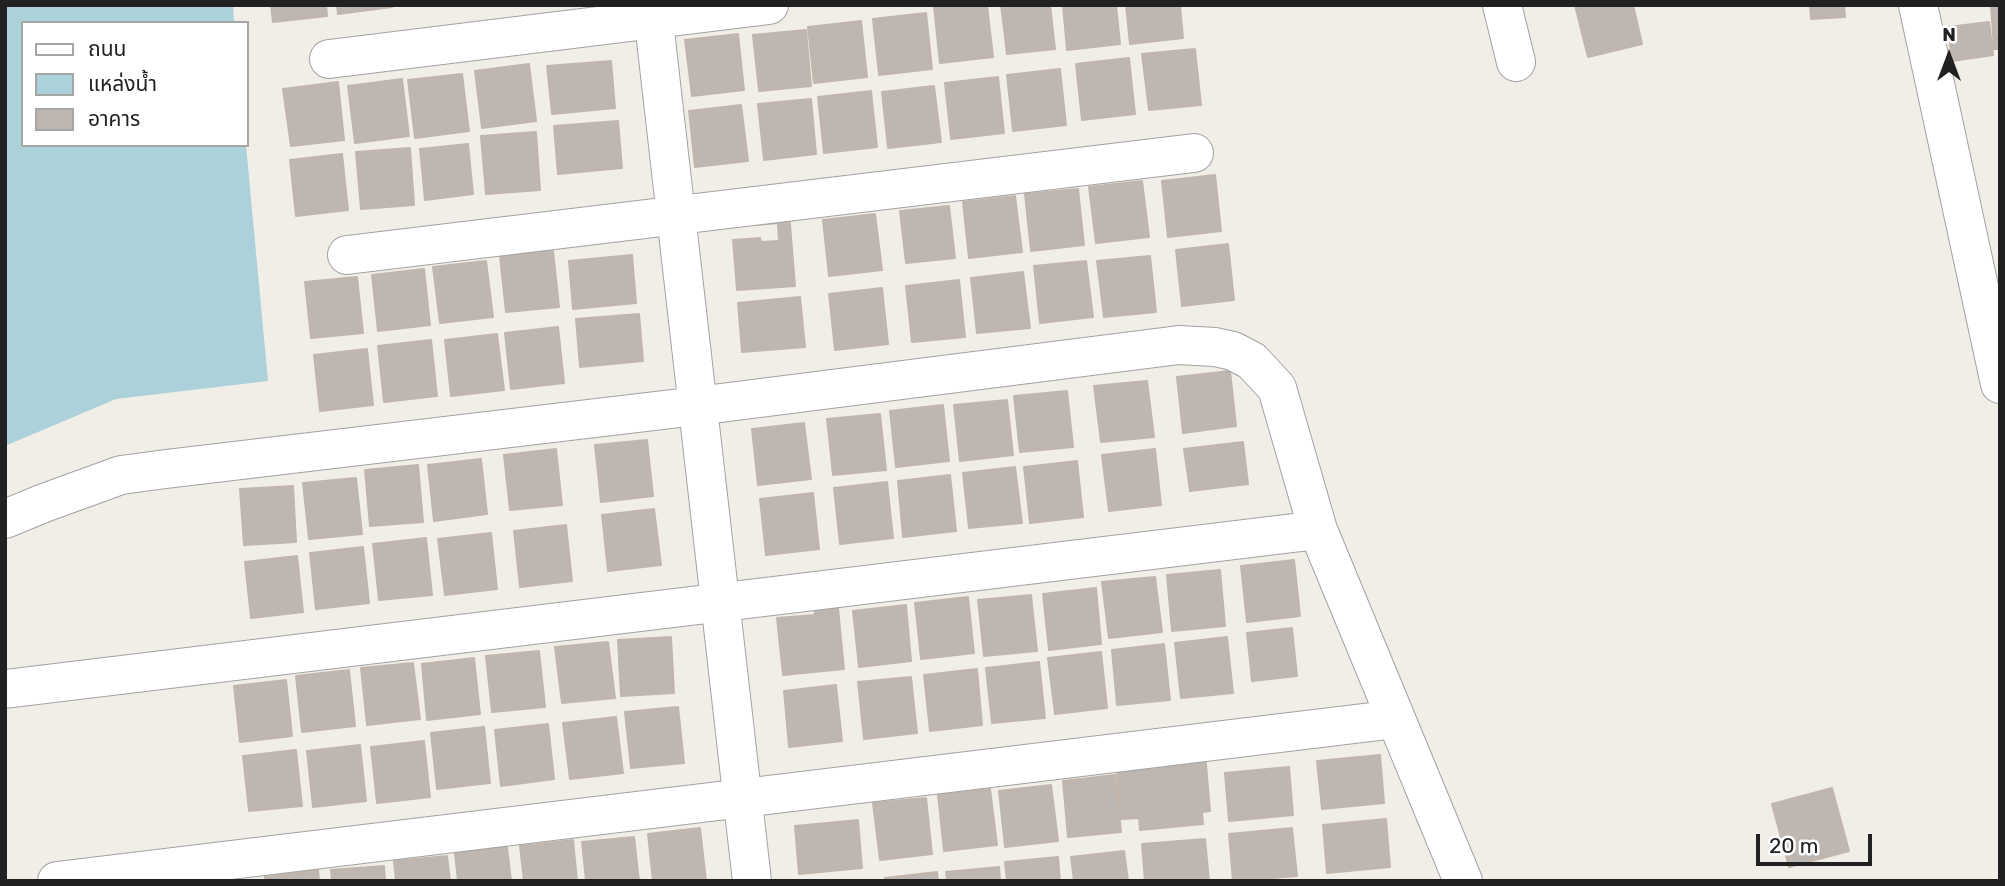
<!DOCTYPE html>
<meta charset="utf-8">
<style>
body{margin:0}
#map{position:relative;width:2005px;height:886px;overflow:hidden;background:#f1eee8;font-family:Rubik,"Noto Sans Thai",sans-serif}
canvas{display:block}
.frame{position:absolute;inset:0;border:7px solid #212121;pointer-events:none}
.legend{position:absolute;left:21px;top:21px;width:228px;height:126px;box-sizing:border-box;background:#fff;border:2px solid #a6a6a6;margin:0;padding:9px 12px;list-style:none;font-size:21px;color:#212121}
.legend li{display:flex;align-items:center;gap:14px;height:35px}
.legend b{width:35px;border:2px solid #a6a6a6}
.north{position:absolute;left:1914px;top:21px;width:70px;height:70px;-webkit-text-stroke:5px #fff;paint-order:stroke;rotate:0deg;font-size:19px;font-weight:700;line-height:28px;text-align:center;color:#212121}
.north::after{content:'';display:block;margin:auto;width:24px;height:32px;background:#212121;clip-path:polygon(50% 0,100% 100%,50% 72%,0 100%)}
.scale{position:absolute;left:1756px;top:834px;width:116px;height:32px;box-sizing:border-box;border:4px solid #212121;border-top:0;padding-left:9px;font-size:21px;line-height:24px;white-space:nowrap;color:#212121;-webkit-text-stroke:5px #fff;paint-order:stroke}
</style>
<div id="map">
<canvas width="2005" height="886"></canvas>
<div class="frame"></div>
<ul class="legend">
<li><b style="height:9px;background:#fff"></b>ถนน</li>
<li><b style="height:19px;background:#add1da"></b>แหล่งน้ำ</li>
<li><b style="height:19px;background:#beb7b1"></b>อาคาร</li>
</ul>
<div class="north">N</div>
<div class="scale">20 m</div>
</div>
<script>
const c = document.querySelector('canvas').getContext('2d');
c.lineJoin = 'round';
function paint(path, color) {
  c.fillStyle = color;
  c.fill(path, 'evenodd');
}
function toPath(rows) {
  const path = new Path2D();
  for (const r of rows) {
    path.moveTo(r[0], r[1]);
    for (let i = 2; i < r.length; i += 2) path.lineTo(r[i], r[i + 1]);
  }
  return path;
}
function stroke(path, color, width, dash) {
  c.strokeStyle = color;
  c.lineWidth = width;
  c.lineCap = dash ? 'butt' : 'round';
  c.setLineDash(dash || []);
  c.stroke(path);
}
paint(toPath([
 [5,5,233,5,234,23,23,23,23,145,246,145,268,381,116,399,5,446]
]), '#add1da');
const building = toPath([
 [271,5,326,5,327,16,273,22,271,5],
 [337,5,391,5,392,7,338,14,337,5],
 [950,5,987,5,993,57,940,63,934,7,950,5],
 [1001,5,1050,5,1055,49,1007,54,1001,5],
 [1063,5,1116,5,1120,44,1067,50,1063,5],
 [1126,5,1180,5,1183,38,1130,44,1126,5],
 [1575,5,1633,5,1642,44,1588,57,1575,5],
 [1810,5,1844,5,1845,17,1811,19,1810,5],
 [1991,5,2000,5,2000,49,1994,49,1991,5],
 [926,13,932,69,879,75,873,19,926,13],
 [861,21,867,77,814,83,808,27,861,21],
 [1989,22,1993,55,1952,61,1948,27,1989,22],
 [806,30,811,86,759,91,753,35,806,30],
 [738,34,744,90,692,96,685,40,738,34],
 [1195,49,1201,105,1149,110,1142,54,1195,49],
 [1129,58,1135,114,1082,120,1076,64,1129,58],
 [611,61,615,108,552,114,547,66,611,61],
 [529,64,536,121,482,128,475,71,529,64],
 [1060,69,1066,125,1013,131,1007,75,1060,69],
 [462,74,469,131,415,138,408,80,462,74],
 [998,77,1004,133,951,139,945,83,998,77],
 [402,79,409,136,355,143,348,86,402,79],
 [338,82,344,140,291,146,283,89,338,82],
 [934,86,941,142,888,148,882,92,934,86],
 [871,91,877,147,824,153,818,97,871,91],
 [811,99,816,154,764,160,758,104,811,99],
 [741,105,748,161,695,167,689,111,741,105],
 [618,121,622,168,558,174,554,126,618,121],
 [536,132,540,190,486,194,481,136,536,132],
 [468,144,473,194,425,200,420,149,468,144],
 [410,148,414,205,361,209,356,152,410,148],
 [342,154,348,210,296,216,290,160,342,154],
 [1215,175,1221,231,1168,237,1162,181,1215,175],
 [1142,181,1149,237,1096,243,1089,187,1142,181],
 [1078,189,1084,245,1031,251,1025,194,1078,189],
 [1015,196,1022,252,969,258,963,202,1015,196],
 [949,206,955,258,906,263,900,211,949,206],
 [789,212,795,286,737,290,733,240,760,238,761,242,779,241,778,223,755,225,789,212],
 [875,214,882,270,829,276,823,220,875,214],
 [1228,244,1234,300,1182,306,1176,250,1228,244],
 [553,251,559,307,506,312,500,256,553,251],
 [632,255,636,303,573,309,569,261,632,255],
 [1150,256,1156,312,1104,317,1097,261,1150,256],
 [486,261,493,317,440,323,433,267,486,261],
 [1086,261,1093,317,1040,323,1034,266,1086,261],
 [424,269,430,325,378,331,372,275,424,269],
 [1023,272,1030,328,977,333,971,278,1023,272],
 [357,277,363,333,311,338,305,282,357,277],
 [959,280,965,337,912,342,906,286,959,280],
 [882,288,888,344,835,350,829,294,882,288],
 [800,297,805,347,742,352,738,303,800,297],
 [639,314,643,361,580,367,576,319,639,314],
 [558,327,564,383,511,389,505,333,558,327],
 [497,334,504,390,451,396,445,340,497,334],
 [431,340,437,396,384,402,378,346,431,340],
 [367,349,373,405,320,411,314,355,367,349],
 [1230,371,1236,426,1183,433,1177,377,1230,371],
 [1147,381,1154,437,1101,442,1094,386,1147,381],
 [1067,391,1073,447,1020,452,1014,396,1067,391],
 [1007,400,1013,455,960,461,954,405,1007,400],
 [943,405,949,461,896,467,890,411,943,405],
 [880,414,886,470,833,475,827,419,880,414],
 [804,423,811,479,758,485,752,429,804,423],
 [647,440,653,496,601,502,595,445,647,440],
 [1243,442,1248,484,1190,491,1184,449,1243,442],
 [556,449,562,505,510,510,504,455,556,449],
 [1155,449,1161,505,1109,511,1102,455,1155,449],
 [481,459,487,514,434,521,428,465,481,459],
 [1077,461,1083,517,1030,523,1024,467,1077,461],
 [418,465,423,522,370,526,365,470,418,465],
 [1015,467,1022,523,969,528,963,473,1015,467],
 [950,475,956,531,903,537,898,481,950,475],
 [356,478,362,534,309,539,303,483,356,478],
 [887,482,893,538,840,544,834,488,887,482],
 [293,486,296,542,244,545,240,489,293,486],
 [813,493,819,549,766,555,760,499,813,493],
 [654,509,661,565,608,571,602,515,654,509],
 [566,525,572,581,520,587,514,531,566,525],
 [491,533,497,589,445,595,438,539,491,533],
 [426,538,432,595,379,600,373,544,426,538],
 [363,547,369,603,316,609,310,553,363,547],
 [297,556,303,612,251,618,245,562,297,556],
 [1294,560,1300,616,1247,622,1241,566,1294,560],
 [1220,570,1225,626,1172,631,1167,575,1220,570],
 [1155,577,1162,632,1109,638,1102,582,1155,577],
 [1096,588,1101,644,1049,650,1043,594,1096,588],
 [1031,595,1037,651,984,656,978,600,1031,595],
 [968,597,974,653,921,659,915,603,968,597],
 [837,598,844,669,783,675,777,618,815,615,814,601,837,598],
 [906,605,911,661,859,667,853,611,906,605],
 [1292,628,1297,676,1252,681,1247,633,1292,628],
 [671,637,674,693,621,696,618,640,671,637],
 [1227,637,1233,693,1181,698,1175,643,1227,637],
 [608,642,615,698,562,703,555,647,608,642],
 [1164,644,1170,700,1117,705,1112,650,1164,644],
 [539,651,545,707,492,712,486,656,539,651],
 [1101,652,1107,708,1055,714,1048,658,1101,652],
 [474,658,480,714,427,720,422,664,474,658],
 [1039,662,1045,718,992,723,986,668,1039,662],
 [413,663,420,719,367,725,361,668,413,663],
 [977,669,982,725,930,731,924,675,977,669],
 [349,670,355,726,302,732,296,676,349,670],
 [911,677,917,733,864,739,858,682,911,677],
 [286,680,292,736,240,742,234,686,286,680],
 [836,685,842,741,789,747,784,691,836,685],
 [678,707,684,763,631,768,625,712,678,707],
 [616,717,623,773,570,779,563,723,616,717],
 [548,724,554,779,501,786,495,730,548,724],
 [484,727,490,783,437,789,431,733,484,727],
 [424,741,430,797,377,803,371,747,424,741],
 [360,745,366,801,313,807,307,751,360,745],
 [296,750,302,806,249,811,243,756,296,750],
 [1205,753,1210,811,1202,812,1203,824,1140,830,1139,818,1121,819,1116,760,1205,753],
 [1380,755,1384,803,1322,809,1317,761,1380,755],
 [1289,767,1293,815,1229,821,1225,773,1289,767],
 [1115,775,1121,832,1068,837,1063,781,1115,775],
 [1051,785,1058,841,1005,847,999,791,1051,785],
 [1832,788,1849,851,1789,867,1772,804,1832,788],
 [990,789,997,845,944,851,938,795,990,789],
 [926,798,932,854,880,860,873,803,926,798],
 [1386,819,1390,867,1327,873,1323,825,1386,819],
 [858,820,862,868,799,874,795,826,858,820],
 [700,828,706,881,653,881,648,834,700,828],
 [1292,828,1297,876,1233,881,1229,834,1292,828],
 [634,837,639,881,586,881,582,842,634,837],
 [1205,839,1209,881,1145,881,1142,844,1205,839],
 [573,840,577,881,524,881,520,846,573,840],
 [507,847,511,881,458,881,455,853,507,847],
 [1124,851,1128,881,1074,881,1071,857,1124,851],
 [447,856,450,881,396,881,394,861,447,856],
 [1058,857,1060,881,1007,881,1005,862,1058,857],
 [384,866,385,881,332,881,331,870,384,866],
 [999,867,1000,881,947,881,946,872,999,867],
 [318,870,319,881,266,881,265,877,318,870],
 [937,872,938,881,885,881,885,878,937,872]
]);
paint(building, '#beb7b1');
stroke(building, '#c1b5ac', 2);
const minor = toPath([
 [652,5,752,881],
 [1502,5,1516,62],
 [1918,5,2000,384],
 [329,59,769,5],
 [347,255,1194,153],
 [5,519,44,503,121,475,166,469,697,406,1179,345,1215,347,1233,351,1252,361,1277,388,1318,530,1463,881],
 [5,689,1318,530],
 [57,881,1396,719]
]);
stroke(minor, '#a2a2a2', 40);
stroke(minor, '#fff', 38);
</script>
